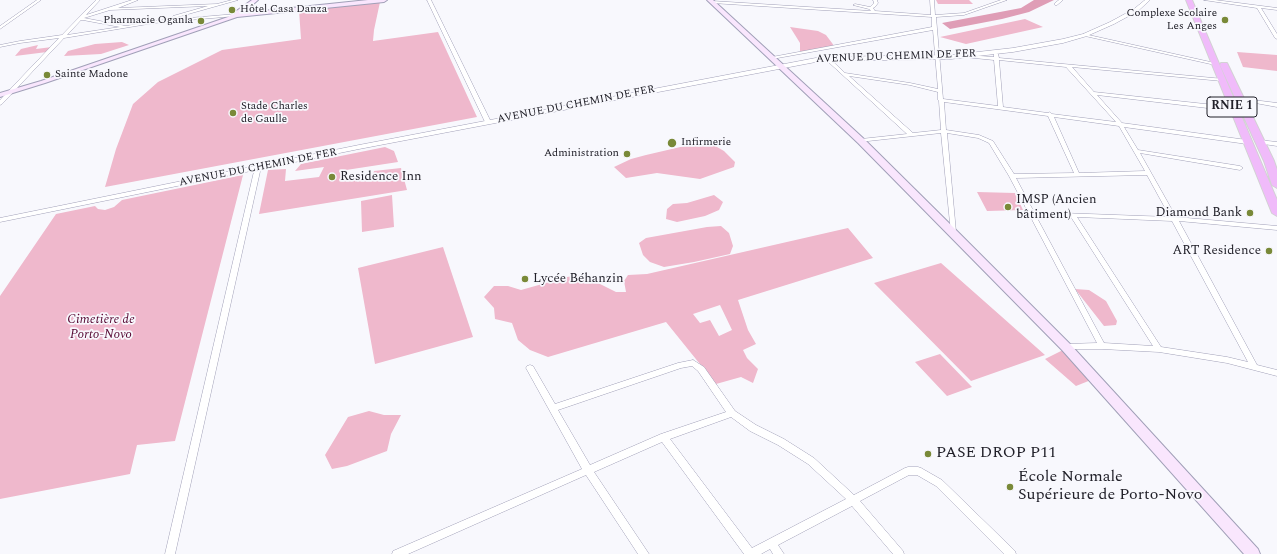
<!DOCTYPE html>
<meta charset="utf-8">
<style>
body{margin:0}
canvas{display:block;background:#f8f8fd}
</style>
<canvas width="1277" height="554"></canvas>
<script>
const c = document.querySelector('canvas').getContext('2d');
c.lineJoin = 'round';
function paint(path, color) {
  c.fillStyle = color;
  c.fill(path, 'evenodd');
}
function toPath(rows) {
  const path = new Path2D();
  for (const r of rows) {
    path.moveTo(r[0], r[1]);
    for (let i = 2; i < r.length; i += 2) path.lineTo(r[i], r[i + 1]);
  }
  return path;
}
function stroke(path, color, width, dash) {
  c.strokeStyle = color;
  c.lineWidth = width;
  c.lineCap = dash ? 'butt' : 'round';
  c.setLineDash(dash || []);
  c.stroke(path);
}
function write(font, color, halo, rows, align = 'center') {
  c.font = font + ' Spectral,serif';
  c.lineWidth = 3.5;
  c.setLineDash([]);
  c.textBaseline = 'middle';
  c.strokeStyle = halo;
  c.fillStyle = color;
  for (const [text, x, y, turn = 0] of rows) {
    c.save();
    c.translate(x, y);
    c.rotate((+turn || 0) * Math.PI / 180);
    c.textAlign = isNaN(turn) ? turn : align;
    if (halo) c.strokeText(text, 0, 0);
    c.fillText(text, 0, 0);
    c.restore();
  }
}
paint(toPath([
 [936,0,969,0,973,4,938,4],
 [380,2,374,30,373,41,438,32,477,117,105,187,116,149,133,104,158,82,222,50,301,39,299,10],
 [1025,19,1043,27,966,44,940,37],
 [790,27,818,31,826,35,835,47,800,53,800,43],
 [122,42,129,45,101,54,64,56,68,51,95,44],
 [38,45,36,49,52,47,47,52,15,56,21,49],
 [1237,52,1277,55,1277,71,1243,67],
 [710,143,724,151,735,162,734,167,700,179,657,173,626,178,614,167,631,159,646,155,689,145],
 [385,147,394,151,398,162,346,170,342,180,372,179,374,171,401,168,407,190,259,214,268,170,286,169,285,181,319,177,324,167,295,171,301,164],
 [243,175,175,441,137,445,130,474,0,499,0,296,56,214,95,206,98,209,105,210,114,207,122,200],
 [977,192,1015,193,1023,210,987,211],
 [392,195,394,227,362,232,361,201],
 [714,195,723,202,719,210,705,216,677,222,666,219,667,209,673,204,687,203],
 [721,226,729,233,733,246,730,254,694,262,664,267,650,262,643,255,639,243,646,238,707,227],
 [848,228,873,258,738,300,748,330,756,344,743,350,747,358,758,369,753,383,741,377,716,384,666,322,548,357,530,350,518,340,512,323,495,319,494,308,484,297,494,286,508,286,521,290,567,277,582,275,616,292,626,292,624,281,628,275,647,274],
 [720,305,732,330,719,336,710,320,700,323,693,314],
 [443,247,473,337,375,364,358,268],
 [941,263,1045,355,971,381,874,283],
 [1075,289,1089,290,1106,301,1117,321,1116,325,1104,326],
 [1063,350,1091,380,1076,386,1045,359],
 [940,354,972,387,947,396,915,362],
 [369,411,384,415,401,415,391,434,387,451,347,466,332,469,325,455,348,417]
]), '#efb8cc');
paint(toPath([
 [1034,0,1054,0,1029,12,1002,19,950,29,942,23,1021,8]
]), '#df9db6');
const minor = toPath([
 [37,0,41,0,0,29,0,26,37,0],
 [96,0,100,0,86,15,132,0,138,0,118,8,217,4,232,0,238,0,174,18,173,18,173,16,208,6,110,10,84,18,126,26,154,21,236,14,238,15,236,16,154,23,64,38,2,104,0,105,0,100,59,38,20,43,0,47,0,45,20,41,62,35,96,0],
 [81,20,83,20,120,27,67,35,81,20],
 [427,0,431,0,491,122,490,123,486,123,485,122,427,0],
 [873,0,877,0,878,3,875,7,873,8,875,11,931,15,930,0,934,0,935,15,964,13,1001,0,1007,0,964,15,936,17,943,99,998,106,994,60,964,57,964,55,966,55,994,57,994,54,996,53,998,54,999,58,1224,79,1224,80,1222,81,1072,67,1094,92,1233,107,1236,109,1233,111,1097,95,1122,123,1247,140,1250,142,1247,144,1124,127,1138,150,1240,166,1243,168,1240,170,1140,153,1176,217,1277,226,1277,230,1179,221,1257,365,1277,370,1277,376,1227,363,1159,352,1102,349,1063,349,1062,347,1063,345,1066,344,1097,343,1009,176,989,143,978,138,947,133,956,232,955,233,951,233,941,133,859,142,858,141,861,139,907,134,824,58,828,57,845,73,910,83,938,89,933,30,772,59,770,58,772,57,932,27,932,17,712,3,710,2,712,1,871,11,869,9,853,5,855,4,870,7,874,3,873,0],
 [999,60,1066,67,1116,122,1052,114,1050,112,1048,113,1003,107,999,60],
 [849,76,910,85,938,92,938,100,939,101,941,130,913,133,849,76],
 [944,102,1048,116,1074,173,1014,174,993,141,979,135,946,130,944,102],
 [1054,117,1119,126,1145,171,1079,173,1054,117],
 [1147,175,1170,217,1034,212,1016,178,1147,175],
 [1036,216,1071,217,1153,346,1104,343,1036,216],
 [1077,217,1172,221,1248,362,1227,357,1161,347,1077,217],
 [1059,0,1063,0,1057,5,1055,5,1055,3,1059,0],
 [1204,0,1215,0,1277,8,1277,10,1261,8,1277,34,1277,39,1275,38,1257,8,1204,0],
 [1084,34,1215,63,1217,64,1215,65,1085,36,1084,36,1084,34],
 [1237,98,1277,103,1277,107,1239,100,1237,99,1237,98],
 [1259,140,1277,142,1277,146,1257,143,1257,141,1259,140],
 [258,165,261,167,175,554,165,554,255,167,258,165],
 [693,360,704,367,735,411,756,425,784,439,814,458,854,495,905,468,908,467,918,467,921,468,942,480,1015,551,1016,554,1004,554,936,486,917,475,909,475,860,501,903,551,904,554,893,554,852,506,778,545,784,554,773,554,770,549,761,554,744,554,662,442,594,472,649,554,638,554,586,475,408,554,392,554,393,551,582,469,526,368,527,366,530,365,533,366,555,404,678,363,693,360],
 [692,366,698,371,726,412,661,434,590,465,558,410,681,368,692,366],
 [731,417,750,431,778,445,808,464,846,499,752,548,670,439,731,417]
]);
const tertiary = toPath([
 [1145,0,1150,0,1138,11,1114,24,1087,36,1063,43,1013,52,951,59,821,61,359,149,0,222,0,218,359,145,821,57,951,55,1013,48,1063,39,1083,34,1110,22,1134,9,1145,0]
]);
const secondary = toPath([
 [252,0,258,0,243,13,368,0,387,0,384,2,237,17,45,83,0,97,0,93,41,81,228,17,252,0],
 [707,0,713,0,864,139,956,230,1070,344,1258,549,1260,554,1244,554,1062,350,858,143,707,0]
]);
const trunk = toPath([
 [1186,0,1192,0,1277,200,1277,216,1272,213,1186,0],
 [1221,63,1227,63,1228,65,1274,161,1277,170,1277,188,1272,185,1264,161,1220,65,1221,63]
]);
stroke(minor, '#a1a0b8', 1);
stroke(tertiary, '#a1a0b8', 1);
stroke(secondary, '#a1a0b8', 2);
stroke(trunk, '#d3d2d4', 2);
paint(minor, '#fff');
paint(tertiary, '#fff');
paint(secondary, '#f9e6fd');
paint(trunk, '#f0bbfa');
for (const [x, y, r, color] of [
 [232,10,4,"#798938"],
 [1225,20,4,"#798938"],
 [201,21,4,"#798938"],
 [47,75,4,"#798938"],
 [233,113,4,"#798938"],
 [672,143,5,"#798938"],
 [627,154,4,"#798938"],
 [332,177,4,"#798938"],
 [1008,207,4,"#798938"],
 [1250,213,4,"#798938"],
 [1269,251,4,"#798938"],
 [525,279,4,"#798938"],
 [928,454,4,"#798938"],
 [1010,487,4,"#798938"]
]) {
  const dot = new Path2D();
  dot.arc(x, y, r, 0, 2 * Math.PI);
  c.fillStyle = color;
  c.fill(dot);
  stroke(dot, '#f8f8fd', 1.5);
}
write('11px', '#212029', '#f8f8fd', [
 ["Hôtel Casa Danza",240,10],
 ["Complexe Scolaire",1217,14,"right"],
 ["Les Anges",1217,27,"right"],
 ["Pharmacie Oganla",193,21,"right"],
 ["Sainte Madone",55,75],
 ["Stade Charles",241,107],
 ["de Gaulle",241,120],
 ["Infirmerie",681,143],
 ["Administration",619,154,"right"]
], 'left');
write('11px', '#212029', '#f8f8fd', [
 ["AVENUE DU CHEMIN DE FER",896,57,-2],
 ["AVENUE DU CHEMIN DE FER",576,105,-11],
 ["AVENUE DU CHEMIN DE FER",258,168,-11]
]);
for (const [x, y, w] of [
 [1232,107,50]
]) {
  const box = new Path2D();
  box.roundRect(x - w / 2, y - 10, w, 20, 3);
  c.fillStyle = '#f8f8fd';
  c.fill(box);
  stroke(box, '#212029', 1);
}
write('bold 12px', '#212029', null, [
 ["RNIE 1",1232,107]
]);
write('13px', '#212029', '#f8f8fd', [
 ["Residence Inn",340,177],
 ["IMSP (Ancien",1016,200],
 ["bâtiment)",1016,215],
 ["Diamond Bank",1242,213,"right"],
 ["ART Residence",1261,251,"right"],
 ["Lycée Béhanzin",533,279]
], 'left');
write('italic 13px', '#540530', '#f8f8fd', [
 ["Cimetière de",101,320],
 ["Porto-Novo",101,335]
]);
write('16px', '#212029', '#f8f8fd', [
 ["PASE DROP P11",936,454],
 ["École Normale",1018,478],
 ["Supérieure de Porto-Novo",1018,496]
], 'left');
</script>
